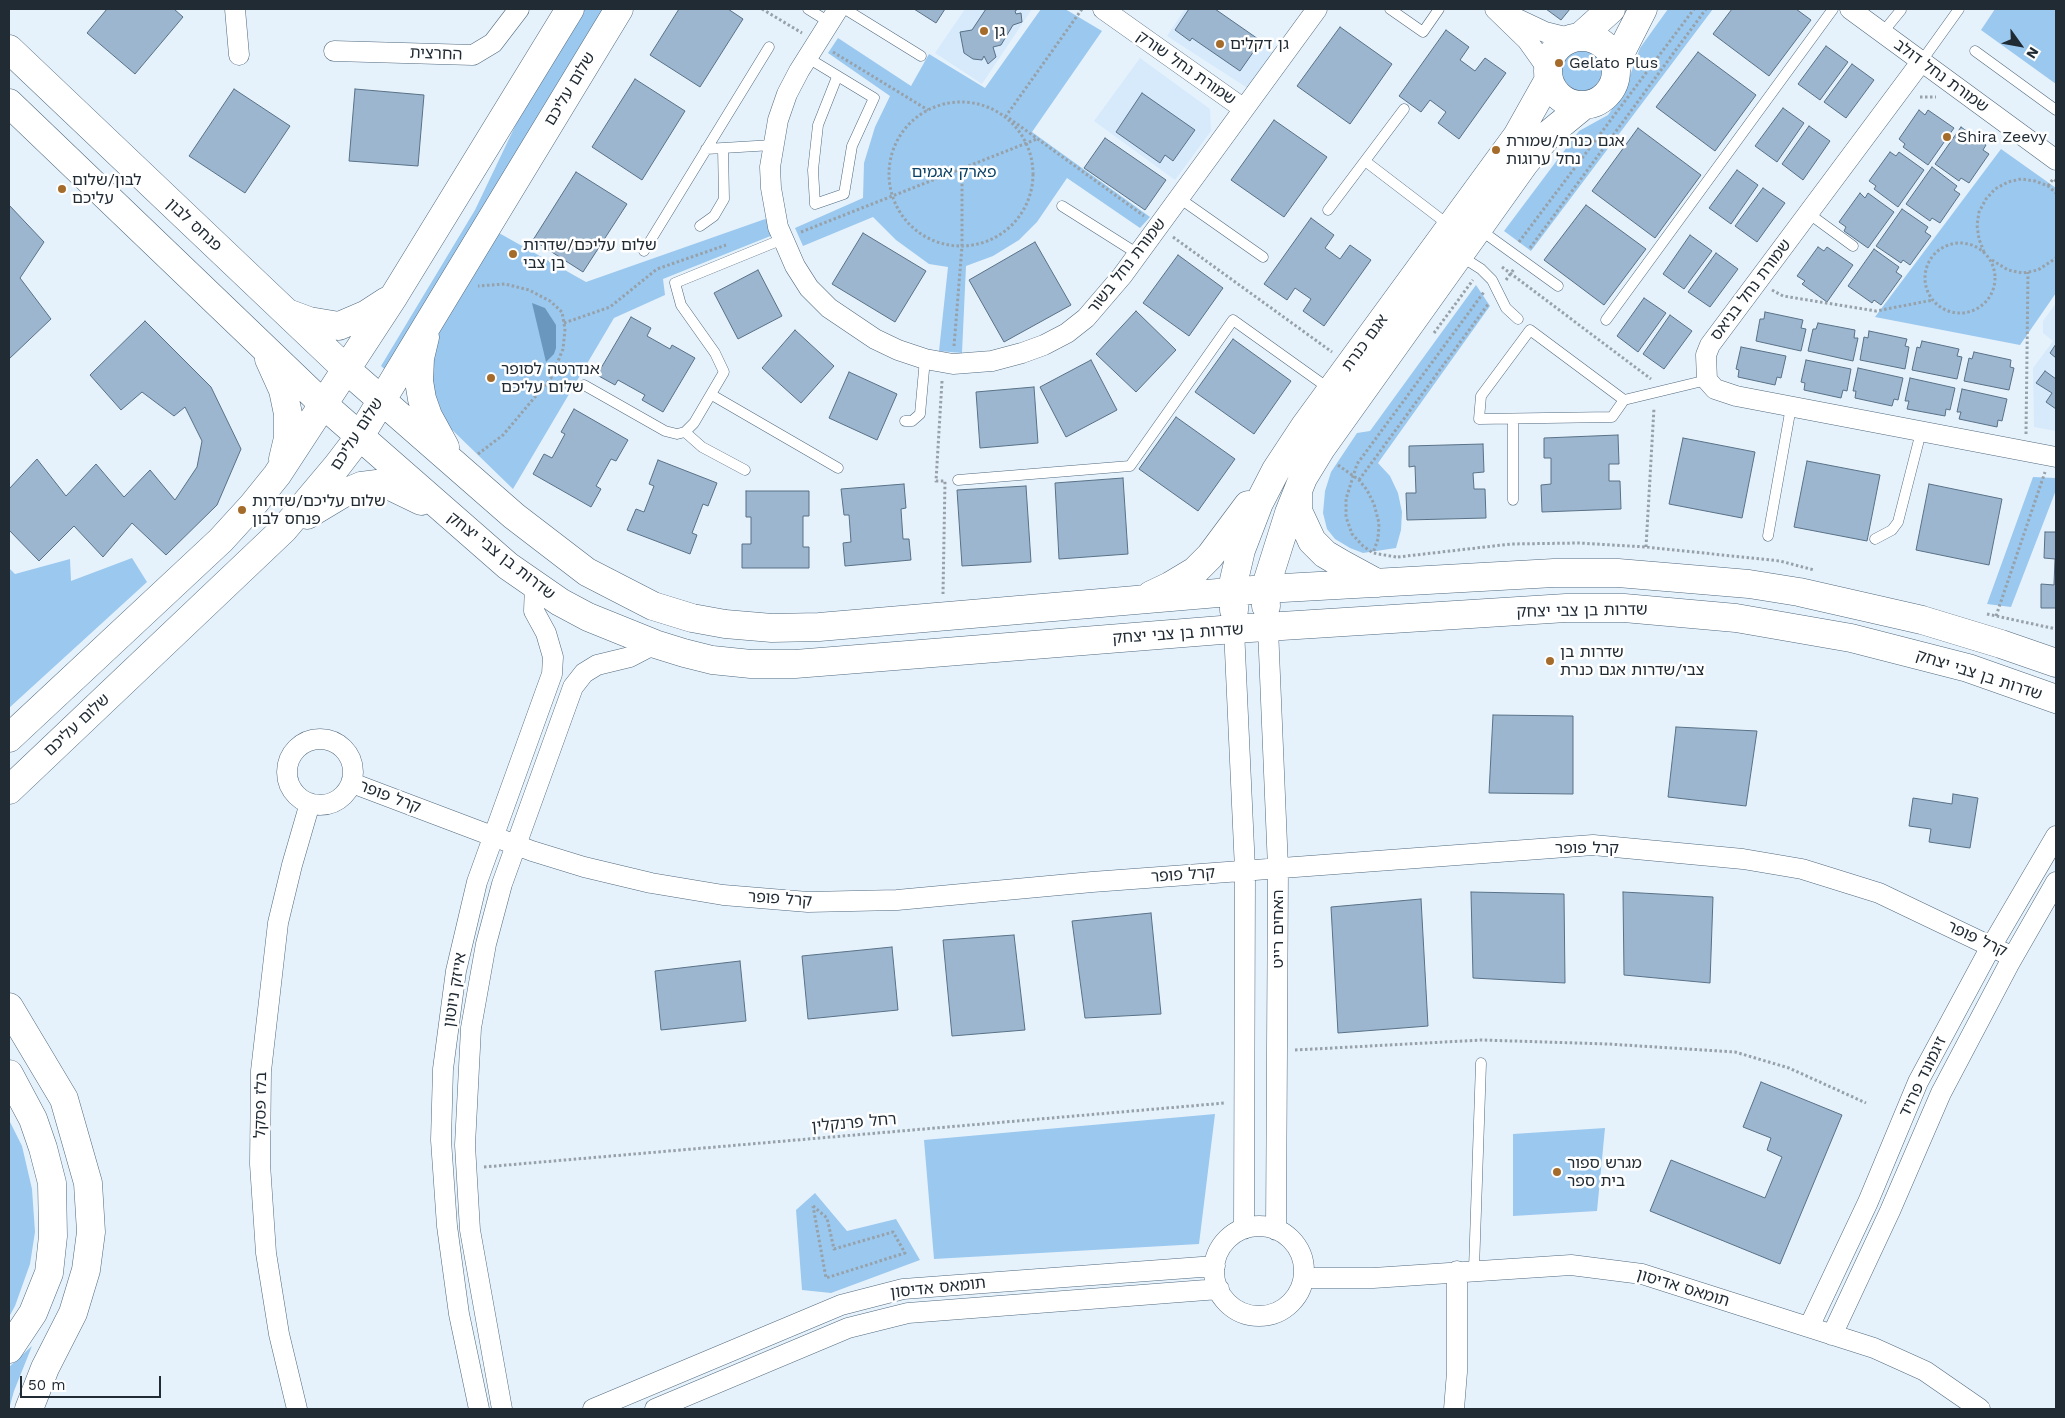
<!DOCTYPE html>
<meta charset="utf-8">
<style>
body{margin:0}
#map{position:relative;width:2065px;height:1418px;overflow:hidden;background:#e6f2fb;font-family:"Work Sans",sans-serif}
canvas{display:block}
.frame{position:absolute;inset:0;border:10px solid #212b34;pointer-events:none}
.north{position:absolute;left:1995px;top:20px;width:50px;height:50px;-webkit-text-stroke:4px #fff;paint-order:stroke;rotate:122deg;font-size:14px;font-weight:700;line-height:20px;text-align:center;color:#212b34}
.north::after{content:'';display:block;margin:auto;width:18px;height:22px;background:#212b34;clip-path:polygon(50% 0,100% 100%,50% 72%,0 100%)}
.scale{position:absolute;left:20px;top:1376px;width:141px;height:22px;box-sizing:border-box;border:2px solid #212b34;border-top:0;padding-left:6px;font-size:15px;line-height:18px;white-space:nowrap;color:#212b34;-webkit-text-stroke:4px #fff;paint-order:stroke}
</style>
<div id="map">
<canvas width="2065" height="1418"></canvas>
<div class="frame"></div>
<div class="north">N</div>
<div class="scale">50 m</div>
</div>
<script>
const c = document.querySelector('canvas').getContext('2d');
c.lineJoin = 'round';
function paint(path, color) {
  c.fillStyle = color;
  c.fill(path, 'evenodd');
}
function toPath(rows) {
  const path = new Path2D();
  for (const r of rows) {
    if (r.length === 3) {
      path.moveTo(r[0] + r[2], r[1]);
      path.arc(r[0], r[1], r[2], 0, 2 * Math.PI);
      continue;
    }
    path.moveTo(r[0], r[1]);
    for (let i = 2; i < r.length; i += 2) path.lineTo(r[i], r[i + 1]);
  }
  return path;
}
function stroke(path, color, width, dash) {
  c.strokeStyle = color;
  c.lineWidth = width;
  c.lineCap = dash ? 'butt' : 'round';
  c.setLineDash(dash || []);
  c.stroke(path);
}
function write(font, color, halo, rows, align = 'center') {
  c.font = font + ' "Work Sans","Noto Sans Hebrew",sans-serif';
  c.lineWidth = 5;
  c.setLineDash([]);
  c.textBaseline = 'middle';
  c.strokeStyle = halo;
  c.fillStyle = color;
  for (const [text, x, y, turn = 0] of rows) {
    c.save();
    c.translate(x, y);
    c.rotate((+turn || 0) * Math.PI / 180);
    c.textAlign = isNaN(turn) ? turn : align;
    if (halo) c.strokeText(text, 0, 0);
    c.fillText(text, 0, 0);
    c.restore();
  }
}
paint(toPath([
 [965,9,1032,9,982,84,935,53],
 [1185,9,1205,9,1272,52,1249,89,1167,36],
 [1140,58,1210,109,1211,131,1175,180,1094,121],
 [2056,303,2056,431,2034,427,2033,368,2053,341,2043,333,2043,321]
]), '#d6eafc');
paint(toPath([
 [580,9,605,9,388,372,381,366,475,210,540,74],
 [1041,9,1065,9,1102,31,1032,132,1150,217,1140,228,1067,178,1037,222,1019,240,993,256,966,266,962,353,939,351,948,267,929,264,896,240,873,217,803,246,795,228,863,198,864,163,875,127,890,96,828,53,838,38,911,86,929,54,985,88],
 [1668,9,1713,9,1531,251,1504,231,1579,131,1608,115,1617,102,1627,84,1640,48],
 [1995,9,2056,9,2056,84,1981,30],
 [1581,71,26],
 [2001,149,2056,188,2056,293,2020,345,1875,317],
 [768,218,773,235,663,279,665,295,614,318,513,489,443,421,435,406,430,361,441,327,499,233,586,282],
 [1476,285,1490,306,1378,463,1390,476,1398,493,1402,512,1401,530,1396,548,1363,553,1350,548,1335,539,1327,529,1323,513,1325,491,1331,472,1357,433,1370,431],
 [2033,477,2056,478,2056,490,2011,607,1987,604],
 [132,558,147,582,9,708,9,568,15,574,70,559,71,581],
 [1215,1114,1199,1244,934,1259,924,1140],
 [9,1120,22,1146,32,1189,35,1232,30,1264,15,1306,9,1317],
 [1605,1128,1597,1211,1513,1216,1513,1134],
 [815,1193,847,1231,896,1219,920,1260,831,1293,802,1290,796,1210],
 [32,1346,14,1391,9,1409,9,1367]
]), '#9bc8ee');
paint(toPath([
 [532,303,545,308,556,325,556,348,554,354,546,362]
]), '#6a97bd');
const building = toPath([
 [107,9,174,9,183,17,135,74,87,33,107,9],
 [679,9,728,9,743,19,700,87,650,55,679,9],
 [914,9,945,9,936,23,914,9],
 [986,9,1018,9,1015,11,1016,14,1021,13,1022,22,1013,25,1001,45,993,47,996,57,988,64,984,56,982,60,973,59,964,53,960,32,972,30,986,9],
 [1189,9,1215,9,1261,41,1240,71,1192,38,1190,41,1175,30,1189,9],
 [1546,9,1570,9,1561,20,1546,9],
 [1732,9,1796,9,1811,20,1769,76,1713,34,1732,9],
 [1340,27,1392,64,1350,124,1297,86,1340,27],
 [1446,30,1469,47,1460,60,1475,71,1485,58,1506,73,1459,139,1438,123,1446,112,1430,100,1421,112,1399,96,1446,30],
 [1826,46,1848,62,1820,100,1798,84,1826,46],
 [1698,52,1756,95,1715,151,1656,107,1698,52],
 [1852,64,1874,80,1846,118,1824,102,1852,64],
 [635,79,685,111,642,180,592,147,635,79],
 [234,89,290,126,245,193,189,156,234,89],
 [355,89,424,95,418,166,349,161,355,89],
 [1142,93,1195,130,1173,161,1165,155,1160,163,1116,132,1142,93],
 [1783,108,1804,123,1777,162,1755,146,1783,108],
 [1919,110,1925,115,1928,110,1954,128,1928,165,1903,147,1905,144,1899,139,1919,110],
 [1274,120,1327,157,1284,217,1231,180,1274,120],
 [1809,126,1830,141,1803,180,1782,164,1809,126],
 [1961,127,1986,145,1983,150,1989,154,1969,183,1961,178,1959,181,1935,164,1961,127],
 [1638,128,1701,175,1655,238,1592,191,1638,128],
 [1105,138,1166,180,1145,210,1084,168,1105,138],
 [1890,152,1896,156,1899,152,1924,170,1898,207,1874,189,1876,186,1869,181,1890,152],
 [1932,167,1957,186,1954,190,1960,194,1940,223,1932,218,1930,221,1906,204,1932,167],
 [1737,170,1758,185,1731,224,1709,208,1737,170],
 [576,172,627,204,583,272,533,240,576,172],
 [1763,188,1785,203,1757,242,1735,226,1763,188],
 [1860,193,1865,198,1868,193,1894,212,1868,248,1844,231,1846,227,1839,222,1860,193],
 [9,205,44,242,20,278,51,319,9,359,9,205],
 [1586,205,1646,249,1604,305,1544,260,1586,205],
 [1902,209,1928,227,1925,232,1931,236,1910,265,1903,260,1901,263,1876,246,1902,209],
 [1311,218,1334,235,1325,248,1340,259,1350,245,1371,260,1324,326,1303,311,1311,299,1295,288,1287,300,1264,284,1311,218],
 [863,233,926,271,895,322,832,284,863,233],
 [1690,235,1712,251,1684,289,1663,274,1690,235],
 [1035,242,1071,305,1004,342,969,280,1035,242],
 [1818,247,1824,251,1827,247,1853,265,1827,302,1802,284,1805,281,1797,276,1818,247],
 [1874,249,1899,267,1896,272,1902,276,1881,305,1874,300,1872,303,1848,286,1874,249],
 [1716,253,1738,269,1710,307,1688,292,1716,253],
 [1178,255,1223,288,1189,336,1143,303,1178,255],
 [758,270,782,316,738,339,714,293,758,270],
 [1644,298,1666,313,1638,352,1617,336,1644,298],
 [1136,311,1176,350,1136,392,1096,354,1136,311],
 [1765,312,1803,320,1801,328,1806,329,1801,351,1756,341,1760,319,1764,319,1765,312],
 [1670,315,1692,331,1664,369,1643,354,1670,315],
 [631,317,651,328,647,336,670,349,672,345,695,358,663,412,642,400,645,395,618,380,615,385,597,375,631,317],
 [145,321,211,387,241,449,217,505,166,555,132,523,103,557,74,526,39,561,9,530,9,489,37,459,66,496,96,464,124,497,150,470,175,500,197,467,202,441,185,407,174,416,142,392,121,410,90,375,145,321],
 [1818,323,1855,330,1854,338,1858,338,1853,361,1808,351,1813,329,1816,329,1818,323],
 [795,330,834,366,801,403,762,368,795,330],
 [1869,331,1907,339,1905,346,1909,347,1905,369,1860,360,1864,337,1868,338,1869,331],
 [1233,339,1291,381,1254,434,1195,392,1233,339],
 [1922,341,1959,349,1957,356,1962,357,1957,379,1912,370,1917,347,1920,348,1922,341],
 [2056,344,2056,358,2050,353,2056,344],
 [1741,347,1786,356,1781,378,1777,377,1775,385,1738,377,1739,370,1736,369,1741,347],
 [1974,352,2011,360,2010,367,2014,368,2009,390,1964,381,1969,358,1972,359,1974,352],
 [1091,360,1117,410,1066,437,1040,387,1091,360],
 [1806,360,1851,369,1847,391,1843,390,1841,398,1804,390,1805,383,1801,382,1806,360],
 [1858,368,1903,378,1898,400,1894,399,1892,406,1855,398,1856,391,1853,391,1858,368],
 [2045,371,2056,379,2056,409,2046,402,2052,393,2036,383,2045,371],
 [849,372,897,394,877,440,829,418,849,372],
 [1910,378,1955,388,1950,410,1946,409,1945,416,1907,409,1909,401,1905,401,1910,378],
 [1034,387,1038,443,980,448,976,392,1034,387],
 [1962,389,2007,399,2002,421,1998,420,1997,427,1959,419,1961,412,1957,412,1962,389],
 [574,409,628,440,616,461,611,459,596,486,601,489,591,507,533,474,544,454,552,458,565,434,561,432,574,409],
 [1176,417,1235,459,1198,511,1139,469,1176,417],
 [1618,435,1619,464,1609,464,1609,481,1620,481,1621,509,1542,512,1541,485,1551,484,1551,458,1544,458,1544,438,1618,435],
 [1683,438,1755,452,1742,518,1669,504,1683,438],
 [1483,444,1484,472,1473,473,1474,489,1485,489,1486,518,1407,520,1406,493,1416,493,1415,466,1409,467,1409,446,1483,444],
 [658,460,717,483,708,506,703,504,692,533,697,535,690,554,627,530,636,509,644,512,654,486,649,484,658,460],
 [1807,461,1880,475,1867,541,1794,527,1807,461],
 [1123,478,1128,554,1059,559,1055,483,1123,478],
 [904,484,906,508,901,509,903,539,909,539,911,560,845,566,843,543,851,542,849,515,844,515,841,489,904,484],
 [1929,484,2002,499,1989,565,1916,550,1929,484],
 [1026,486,1031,562,962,566,957,490,1026,486],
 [746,491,809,491,809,516,803,516,803,547,809,547,809,568,742,568,742,544,751,544,751,517,746,517,746,491],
 [2045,532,2056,532,2056,608,2041,608,2041,584,2054,585,2055,559,2044,558,2045,532],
 [1493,715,1573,716,1573,794,1489,793,1493,715],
 [1676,727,1757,731,1746,806,1668,797,1676,727],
 [1953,794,1978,798,1970,848,1929,842,1931,829,1909,826,1913,798,1952,804,1953,794],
 [1471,892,1564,894,1565,983,1473,978,1471,892],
 [1623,892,1713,897,1710,983,1624,975,1623,892],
 [1421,899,1428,1026,1338,1033,1331,907,1421,899],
 [1151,913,1161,1014,1085,1018,1072,921,1151,913],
 [1014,935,1025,1030,952,1036,943,940,1014,935],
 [892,947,898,1010,808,1019,802,956,892,947],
 [740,961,746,1021,661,1030,655,971,740,961],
 [1761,1082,1842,1115,1780,1264,1650,1211,1671,1160,1765,1198,1782,1157,1767,1150,1771,1138,1743,1127,1761,1082]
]);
paint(building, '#9bb6ce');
stroke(building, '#587187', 1);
const lane = toPath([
 [808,9,829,22],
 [845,9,921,56],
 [1390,9,1423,32,1439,9],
 [1883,32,1901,10],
 [1975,51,2056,110],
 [808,58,874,98,852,146,844,194,815,204,813,170,818,125,837,77],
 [1921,62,1959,9],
 [706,149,773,145],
 [1365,161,1450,226],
 [1179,198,1263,257],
 [1062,206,1138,254],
 [1328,210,1404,109],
 [1808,213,1853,246],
 [700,226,714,216,724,199,723,148],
 [1479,229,1558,286],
 [644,251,769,47],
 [1459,255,1481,269,1492,280,1506,308,1518,319],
 [1606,320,1833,9],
 [584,385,665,431,677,434,685,432,694,423,724,372,715,353,681,305,675,283,783,239],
 [712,395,838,468],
 [1624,400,1530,330,1481,396,1479,419,1612,417,1624,400,1707,380],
 [1513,419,1513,500],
 [905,421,912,421,920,414,925,359],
 [685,432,702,447,745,470],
 [958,480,1130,466,1233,320,1331,390],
 [1768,536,1791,407],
 [1875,539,1892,530,1898,522,1921,432],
 [1474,1269,1481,1063]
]);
const street = toPath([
 [235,9,239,55],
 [838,9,799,71,787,94,778,120,770,167,771,188,778,227,795,266,809,288,829,308,875,339,898,350,925,359,953,364,992,361,1022,353,1044,345,1067,333,1086,318,1122,276,1317,9],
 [1103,9,1244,109],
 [1495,9,1527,40,1549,71],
 [1850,9,2056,160],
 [1509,15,1545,32,1573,39],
 [334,51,473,55,493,43,519,9],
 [1921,62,1710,345,1706,355,1707,380,1715,389,1736,396,2056,457],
 [1268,628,1278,868,1276,1230],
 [1234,629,1245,870,1244,1229],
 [320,772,33],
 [352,783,532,851,584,867,651,883,723,895,808,902,897,900,1092,882,1593,845,1743,859,1802,869,1879,893,2013,957],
 [1259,1271,45],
 [1304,1278,1373,1278,1571,1265,1642,1274,1874,1348,1925,1371,1980,1409],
 [1809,1327,1868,1202,1918,1082,1988,952,2056,836],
 [1832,1335,1890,1211,1941,1093,2009,964,2056,882],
 [297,1409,279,1334,266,1253,260,1164,261,1071,278,923,292,865,310,803],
 [479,1409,459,1314,447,1226,441,1140,443,1069,456,971,477,882,552,674,553,657,546,633,534,611,535,586],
 [502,1409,470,1230,465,1145,471,1028,486,944,502,884,573,687,584,673,597,665,630,657,655,644],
 [593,1409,841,1305,903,1289,1215,1266],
 [655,1409,848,1328,908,1313,1219,1289],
 [1454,1409,1457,1372,1457,1271]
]);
const secondary = toPath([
 [1580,37,1611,9],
 [1582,71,34],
 [9,49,347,370,514,516,587,572,653,606,692,618,725,624,772,628,819,627,1265,589,1554,573,1618,573,1749,584,1799,592,1922,620,2001,644,2056,663],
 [1615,64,1643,9],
 [9,103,324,405,508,566,560,602,588,617,655,644,684,653,712,660,751,664,795,664,1234,629,1566,608,1624,608,1736,618,1851,638,1968,668,2056,699],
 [290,314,309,321,339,326,367,314,387,301],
 [425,337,420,358,419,381,422,399,428,416,445,447],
 [269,359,283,390,288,414,288,438,283,459],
 [1298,491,1298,511,1312,541,1325,554,1342,564,1377,583],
 [307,515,342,494,361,486,377,484,392,487,421,501],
 [1151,595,1170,586,1195,571,1210,556,1248,505],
 [1266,606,1265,589,1289,513,1303,478,1322,447,1524,164,1550,133,1583,106],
 [1234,610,1234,580,1241,550,1259,503,1276,470,1305,426,1495,166,1517,136,1549,79],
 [9,738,221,540,252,506,277,475,394,296,570,9],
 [9,790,284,529,337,466,360,436,619,9]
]);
const highway = toPath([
 [9,1007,64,1099,88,1183,91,1232,86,1270,73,1313,45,1368,29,1409],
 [9,1074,33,1119,43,1148,52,1183,53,1236,49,1273,33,1313,9,1349]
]);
stroke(lane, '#50697e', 11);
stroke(street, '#50697e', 21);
stroke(secondary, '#50697e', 29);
stroke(highway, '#50697e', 29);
stroke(toPath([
 [762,9,802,33],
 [1082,9,1006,116,1144,216],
 [833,52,928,110],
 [1920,97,1936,97],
 [961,174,72],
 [2048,186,2053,179,2056,181],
 [801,232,1037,139],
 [1173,237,1332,352],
 [1519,242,1694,9],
 [1960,278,35],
 [1530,248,1706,9],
 [1984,252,1979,239,1977,225,1979,212,1986,199,1995,189,2008,182,2021,179,2035,181,2048,186,2056,193],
 [1992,260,2008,270,2023,273,2038,270,2056,258],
 [1502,267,1651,379],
 [1506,280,1514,269],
 [1772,290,1783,296,1876,311,1933,300],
 [564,323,610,307,657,269,726,245],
 [1434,333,1473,280],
 [954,346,962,246,962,169],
 [942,381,936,481,945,481,943,594],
 [2026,434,2028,272],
 [478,454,503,435,551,378,563,349,565,329,562,312,550,301,529,290,505,284,478,286],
 [1338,465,1359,480,1367,490,1374,504,1379,523,1378,539,1373,553],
 [1359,480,1489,303],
 [1646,547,1654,408],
 [1396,557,1373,553,1363,546,1352,534,1346,517,1346,499,1357,464,1484,292],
 [1398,557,1511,544,1579,543,1646,547,1780,561,1814,570],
 [1987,614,2056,629],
 [1996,616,2045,472],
 [1295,1050,1482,1040,1608,1044,1735,1052,1789,1068,1866,1103],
 [484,1167,1225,1103],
 [813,1206,827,1218,834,1249,893,1232,905,1253,826,1278,813,1206]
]), '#96a1aa', 3, [2.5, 2.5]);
stroke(lane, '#fff', 10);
stroke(street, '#fff', 20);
stroke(secondary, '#fff', 28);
stroke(highway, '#fff', 28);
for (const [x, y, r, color] of [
 [984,31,5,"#a56b2a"],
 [1220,44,5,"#a56b2a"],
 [1559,63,5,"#a56b2a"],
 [1947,137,5,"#a56b2a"],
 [1496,150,5,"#a56b2a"],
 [62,189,5,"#a56b2a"],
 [513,254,5,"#a56b2a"],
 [491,378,5,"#a56b2a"],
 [242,510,5,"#a56b2a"],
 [1550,661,5,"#a56b2a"],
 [1557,1172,5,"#a56b2a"]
]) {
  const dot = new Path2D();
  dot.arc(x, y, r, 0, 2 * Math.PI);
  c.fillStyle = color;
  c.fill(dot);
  stroke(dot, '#fff', 2);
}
write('16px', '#212b34', '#fff', [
 ["גן",994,31],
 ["גן דקלים",1230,44],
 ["Gelato Plus",1569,63],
 ["Shira Zeevy",1957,137],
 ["אגם כנרת/שמורת",1506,141],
 ["נחל ערוגות",1506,159],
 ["לבון/שלום",72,180],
 ["עליכם",72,198],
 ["שלום עליכם/שדרות",523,245],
 ["בן צבי",523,263],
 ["אנדרטה לסופר",501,369],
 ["שלום עליכם",501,387],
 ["שלום עליכם/שדרות",252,501],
 ["פנחס לבון",252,519],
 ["שדרות בן",1560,652],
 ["צבי/שדרות אגם כנרת",1560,670],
 ["מגרש ספור",1567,1163],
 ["בית ספר",1567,1181]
], 'left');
write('16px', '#212b34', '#fff', [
 ["החרצית",436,54,2],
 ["שמורת נחל שורק",1186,68,35],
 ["שמורת נחל דולב",1941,76,36],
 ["שלום עליכם",570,89,-59],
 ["פנחס לבון",194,225,43],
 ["שמורת נחל בשור",1127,266,-52],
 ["שמורת נחל בניאס",1751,290,-53],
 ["אגם כנרת",1365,343,-54],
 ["שלום עליכם",357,434,-57],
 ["שדרות בן צבי יצחק",501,556,38],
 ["שדרות בן צבי יצחק",1582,611,-1],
 ["שדרות בן צבי יצחק",1178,634,-4],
 ["שדרות בן צבי יצחק",1979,675,18],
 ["שלום עליכם",77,725,-43],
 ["קרל פופר",390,797,21],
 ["קרל פופר",1587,848],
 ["קרל פופר",1183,875,-4],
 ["קרל פופר",780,899,4],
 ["האחים רייט",1278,929,-90],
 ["קרל פופר",1977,939,25],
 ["אייזק ניוטון",455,990,-81],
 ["זיגמונד פרויד",1923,1077,-64],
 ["בלז פסקל",261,1105,-89],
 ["רחל פרנקלין",854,1123,-5],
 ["תומאס אדיסון",938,1288,-6],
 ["תומאס אדיסון",1683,1288,17]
]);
write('16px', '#0a4167', '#fff', [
 ["פארק אגמים",954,172]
]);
</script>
